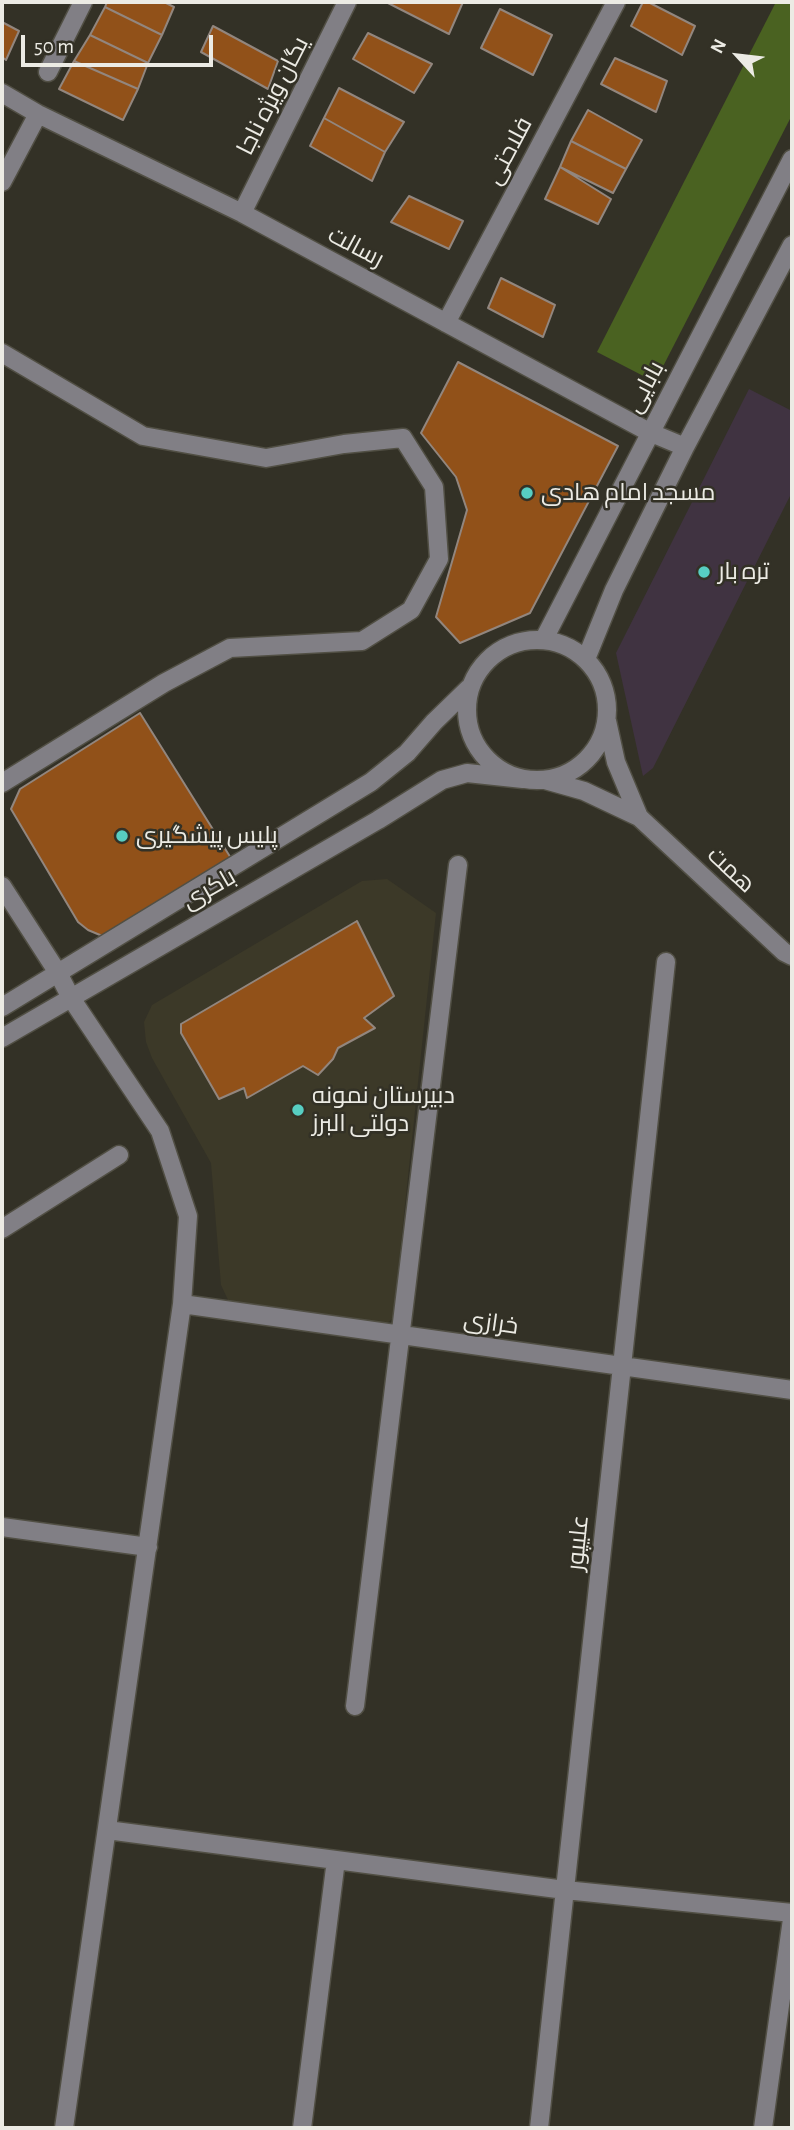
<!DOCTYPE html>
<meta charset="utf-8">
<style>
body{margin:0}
#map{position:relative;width:794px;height:2130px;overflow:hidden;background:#333126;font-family:"Alegreya Sans",sans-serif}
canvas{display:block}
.frame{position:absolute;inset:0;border:4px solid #ecebe4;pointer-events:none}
.north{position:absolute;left:703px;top:21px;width:70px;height:70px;-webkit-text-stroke:5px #333126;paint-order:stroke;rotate:297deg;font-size:19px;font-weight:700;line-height:28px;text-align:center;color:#ecebe4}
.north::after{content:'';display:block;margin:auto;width:24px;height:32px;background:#ecebe4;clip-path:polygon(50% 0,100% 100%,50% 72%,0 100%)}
.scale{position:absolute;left:21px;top:35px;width:192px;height:32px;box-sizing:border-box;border:4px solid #ecebe4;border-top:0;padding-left:9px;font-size:21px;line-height:24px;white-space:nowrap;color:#ecebe4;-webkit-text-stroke:5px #333126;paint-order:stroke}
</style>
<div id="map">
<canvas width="794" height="2130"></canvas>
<div class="frame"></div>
<div class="north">N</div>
<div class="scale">50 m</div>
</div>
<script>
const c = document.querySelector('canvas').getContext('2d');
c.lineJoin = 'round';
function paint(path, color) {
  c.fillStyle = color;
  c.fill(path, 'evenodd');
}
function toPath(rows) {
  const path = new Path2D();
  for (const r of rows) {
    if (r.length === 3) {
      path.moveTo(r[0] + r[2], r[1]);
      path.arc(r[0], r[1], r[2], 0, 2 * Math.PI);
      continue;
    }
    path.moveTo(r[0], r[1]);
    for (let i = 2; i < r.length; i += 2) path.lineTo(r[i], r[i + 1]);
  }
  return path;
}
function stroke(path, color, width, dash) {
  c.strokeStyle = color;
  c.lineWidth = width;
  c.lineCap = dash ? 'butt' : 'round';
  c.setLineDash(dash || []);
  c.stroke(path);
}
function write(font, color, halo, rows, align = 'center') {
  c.font = font + ' "Alegreya Sans",Cairo,sans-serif';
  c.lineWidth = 5;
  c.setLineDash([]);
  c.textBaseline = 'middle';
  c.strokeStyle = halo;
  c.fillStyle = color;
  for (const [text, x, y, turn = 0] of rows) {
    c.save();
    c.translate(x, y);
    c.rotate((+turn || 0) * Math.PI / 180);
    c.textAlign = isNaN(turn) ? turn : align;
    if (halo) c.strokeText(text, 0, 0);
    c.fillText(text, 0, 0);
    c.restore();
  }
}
paint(toPath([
 [749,389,792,411,792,492,653,768,643,776,616,653]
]), '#403341');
paint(toPath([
 [387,879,436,913,393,1318,379,1331,229,1302,221,1285,211,1163,152,1058,146,1042,144,1022,152,1005,362,881]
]), '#3c3928');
paint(toPath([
 [776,2,792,2,792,115,655,382,597,352]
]), '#4a6221');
const building = toPath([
 [107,2,164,2,174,7,162,35,105,7,107,2],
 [386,2,463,2,449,34,386,2],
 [643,2,648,2,695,26,682,55,631,26,643,2],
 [105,7,162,35,148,63,90,35,105,7],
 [500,9,552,35,533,75,481,48,500,9],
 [2,22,19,31,6,60,2,57,2,22],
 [213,26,278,61,268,89,201,52,213,26],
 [368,33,432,64,414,93,353,59,368,33],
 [90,35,148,63,138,89,74,61,90,35],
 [615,58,667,81,656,112,601,84,615,58],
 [74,61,138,89,123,120,59,89,74,61],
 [339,88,404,122,385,152,324,118,339,88],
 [588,110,642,140,626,169,571,141,588,110],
 [324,118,385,152,372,181,310,146,324,118],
 [571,141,626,169,613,193,560,167,571,141],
 [560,167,611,199,598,224,545,199,560,167],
 [409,196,463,221,449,249,391,222,409,196],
 [501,278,555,305,543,337,488,308,501,278],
 [458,362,618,446,530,613,460,643,436,617,467,510,456,477,421,433,458,362],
 [140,713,234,863,112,940,88,930,78,922,11,809,20,789,140,713],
 [357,921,394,996,364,1018,375,1028,338,1048,333,1059,318,1075,303,1066,247,1098,244,1088,219,1099,181,1033,181,1024,357,921]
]);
paint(building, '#915119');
stroke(building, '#92867e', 2);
const minor = toPath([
 [48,72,83,2],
 [2,93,38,114,242,213,649,432,685,447],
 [2,182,38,114],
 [242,213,347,2],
 [446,323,616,2],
 [2,353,143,436,266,458,344,444,403,438,434,487,439,559,411,610,362,641,230,648,164,683,2,783],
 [544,639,792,159],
 [537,710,70],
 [586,659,614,590,685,447,792,245],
 [607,721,616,762,639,817],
 [545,780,584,791,639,817,784,952,792,956],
 [2,886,58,973,71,998,160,1131,188,1216,182,1304,64,2128],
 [2,1007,371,782,407,753,434,722,469,688],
 [2,1038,378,820,442,780,467,773,523,779],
 [2,1229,119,1155],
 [182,1304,792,1390],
 [2,1527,148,1547],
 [355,1706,458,865],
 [107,1830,565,1890,792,1913],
 [302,2128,336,1860],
 [539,2128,666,962],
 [763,2128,792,1919]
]);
stroke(minor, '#514f44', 21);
stroke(minor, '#817f85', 18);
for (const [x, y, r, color] of [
 [527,493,7,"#57cec2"],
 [704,572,7,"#57cec2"],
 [122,836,7,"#57cec2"],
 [298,1110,7,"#57cec2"]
]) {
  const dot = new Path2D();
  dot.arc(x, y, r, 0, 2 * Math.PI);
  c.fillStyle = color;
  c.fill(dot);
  stroke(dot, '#333126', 2.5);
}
write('24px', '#ecebe4', '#333126', [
 ["یگان ویژه ناجا",273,96,-63],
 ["فلاحتی",509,151,-62],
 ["رسالت",356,247,28],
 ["بابایی",645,387,-62],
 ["همت",731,870,43],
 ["باکری",209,889,-30],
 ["خرازی",491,1323,8],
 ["علیپور",578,1543,-84]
]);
write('24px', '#ecebe4', '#333126', [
 ["مسجد امام هادی",541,493],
 ["تره بار",718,572],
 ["پلیس پیشگیری",136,836],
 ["دبیرستان نمونه",312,1096],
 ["دولتی البرز",312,1124]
], 'left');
</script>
